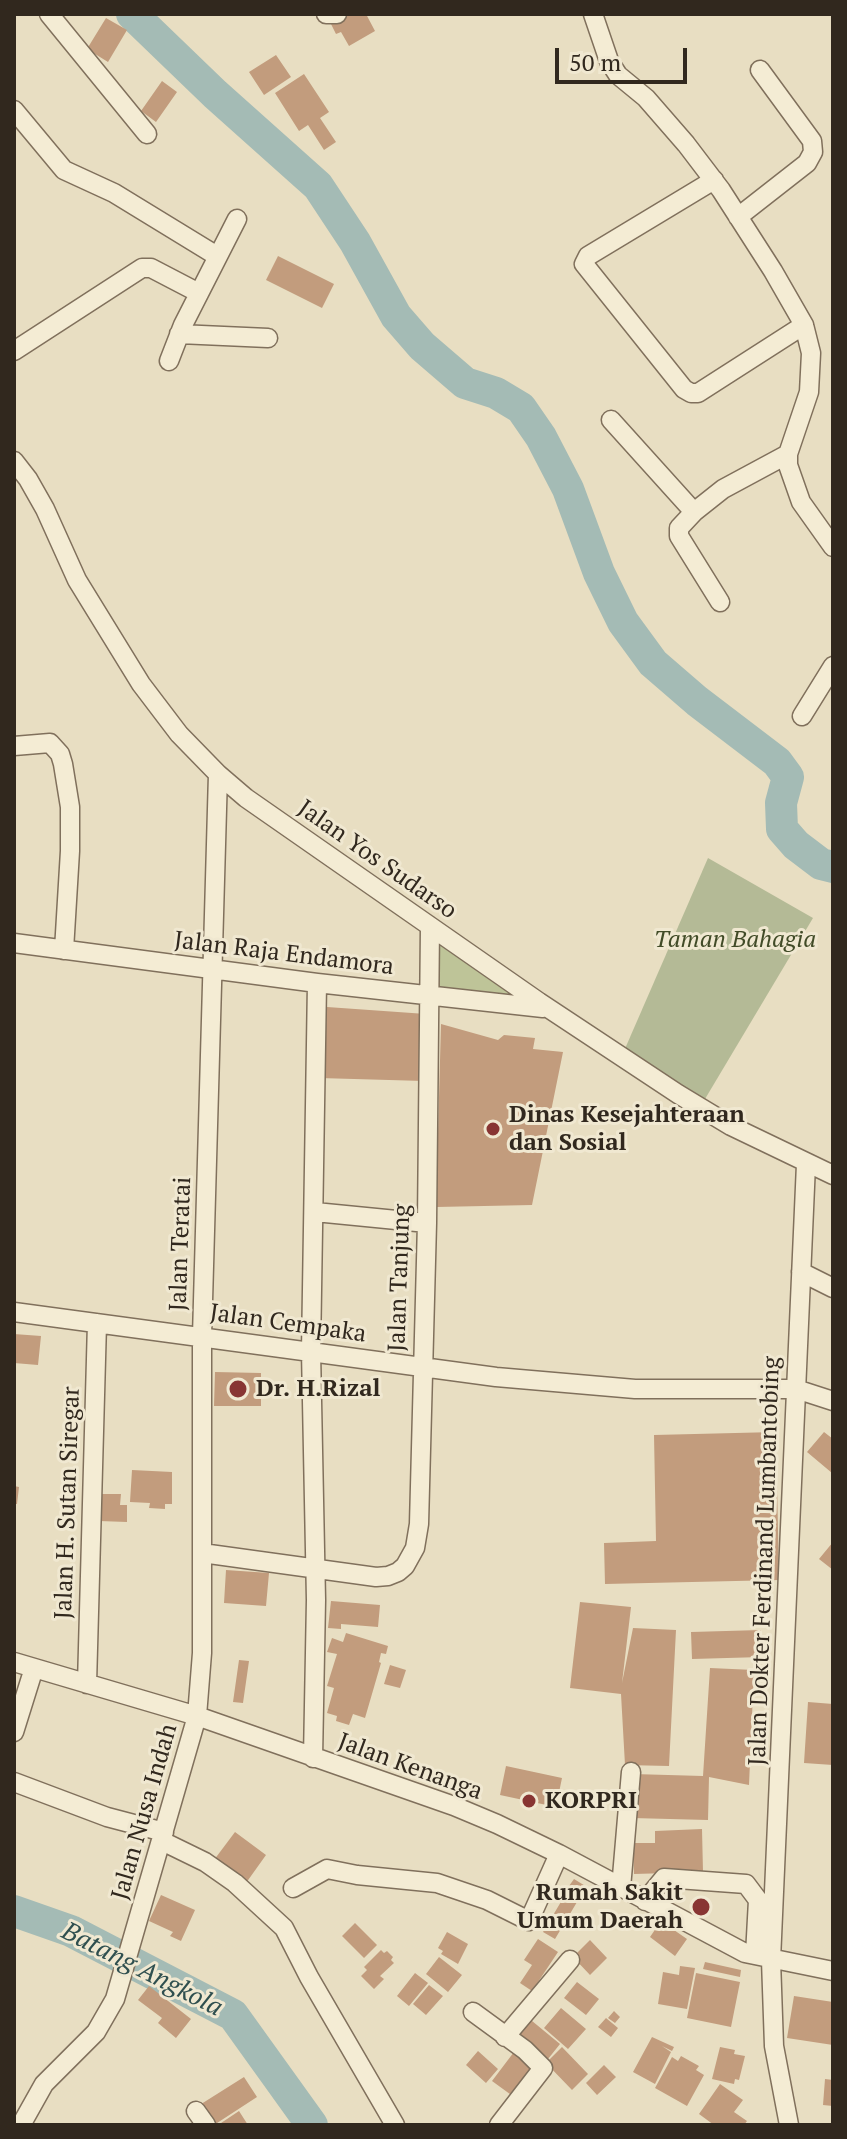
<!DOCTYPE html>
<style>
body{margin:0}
#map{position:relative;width:847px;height:2139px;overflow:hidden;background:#e8dec2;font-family:"PT Serif",serif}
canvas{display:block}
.frame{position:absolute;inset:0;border:16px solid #31281e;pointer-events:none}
.scale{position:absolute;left:555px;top:48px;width:132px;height:36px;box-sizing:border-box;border:4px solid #31281e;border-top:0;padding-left:10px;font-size:24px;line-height:28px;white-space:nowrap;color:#31281e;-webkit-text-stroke:6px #f0e8d1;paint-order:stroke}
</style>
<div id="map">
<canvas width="847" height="2139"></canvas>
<div class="frame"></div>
<div class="scale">50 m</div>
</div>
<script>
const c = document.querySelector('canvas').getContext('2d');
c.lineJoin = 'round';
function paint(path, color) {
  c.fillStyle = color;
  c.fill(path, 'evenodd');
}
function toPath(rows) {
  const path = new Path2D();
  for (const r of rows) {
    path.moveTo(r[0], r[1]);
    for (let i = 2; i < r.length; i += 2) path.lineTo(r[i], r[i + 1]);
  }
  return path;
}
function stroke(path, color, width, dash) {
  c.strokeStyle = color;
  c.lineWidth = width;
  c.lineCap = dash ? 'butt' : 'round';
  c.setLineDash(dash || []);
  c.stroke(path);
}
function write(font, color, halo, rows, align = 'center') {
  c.font = font + ' "PT Serif",serif';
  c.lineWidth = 6;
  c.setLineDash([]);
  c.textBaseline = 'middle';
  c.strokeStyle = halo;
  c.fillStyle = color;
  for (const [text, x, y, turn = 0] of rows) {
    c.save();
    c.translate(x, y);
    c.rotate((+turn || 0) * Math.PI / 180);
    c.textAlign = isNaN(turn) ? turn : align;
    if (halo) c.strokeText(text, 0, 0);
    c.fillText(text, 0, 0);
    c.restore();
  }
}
paint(toPath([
 [434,932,538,1003,433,993]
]), '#bec498');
paint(toPath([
 [708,858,813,918,705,1099,624,1051]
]), '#b4ba96');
stroke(toPath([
 [132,14,215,94,318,186,355,242,396,316,422,346,465,383,496,393,521,408,541,437,568,489,599,573,623,622,653,663,697,701,777,762,788,777,781,803,782,829,796,845,821,864,833,867],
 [14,1911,71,1931,233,2015,312,2125]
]), '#a4bbb5', 32);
paint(toPath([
 [349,14,366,14,375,31,349,46,341,32,336,34,331,24],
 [106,18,127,30,108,62,87,49],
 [276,55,291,77,264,95,249,72],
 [304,74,329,112,320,118,336,142,324,150,308,125,299,131,275,93],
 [162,81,177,92,156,122,141,111],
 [278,256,334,284,322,308,266,280],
 [327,1007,426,1014,424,1081,319,1078],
 [441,1024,498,1040,504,1035,535,1038,533,1049,563,1052,532,1205,436,1207],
 [14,1334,41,1336,38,1365,14,1363],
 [215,1372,261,1373,261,1406,214,1406],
 [776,1432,779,1580,605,1584,604,1543,656,1541,654,1435],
 [824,1432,833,1439,832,1473,807,1452],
 [132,1470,172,1472,172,1504,165,1504,165,1509,149,1508,150,1503,130,1502],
 [14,1486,19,1487,17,1504,14,1504],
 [100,1494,121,1494,120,1505,127,1505,127,1522,99,1521],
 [833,1542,833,1570,819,1559],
 [226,1570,269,1573,266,1606,224,1603],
 [331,1601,380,1605,378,1627,341,1624,341,1629,328,1628],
 [580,1602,631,1607,622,1683,633,1628,676,1630,669,1766,625,1765,621,1694,570,1688],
 [761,1630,762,1657,692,1659,691,1632],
 [346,1633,388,1646,386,1654,381,1653,379,1662,381,1663,365,1718,353,1714,349,1725,336,1721,337,1716,327,1713,334,1688,327,1686,337,1654,327,1652,332,1638,343,1642],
 [239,1660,249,1661,243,1703,233,1702],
 [390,1665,406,1670,400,1688,384,1684],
 [710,1668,754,1670,749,1785,709,1777,708,1820,632,1818,633,1774,703,1776],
 [808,1702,833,1704,833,1765,804,1763],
 [506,1766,562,1778,556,1807,500,1795],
 [702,1829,703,1872,634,1874,633,1843,655,1843,655,1831],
 [235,1832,266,1855,246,1883,214,1860],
 [574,1879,587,1887,583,1895,569,1886],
 [568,1890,580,1897,555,1939,543,1932],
 [161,1895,195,1910,181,1941,170,1936,173,1932,149,1921],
 [661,1921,687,1939,675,1956,650,1937],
 [355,1923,377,1945,364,1958,342,1936],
 [447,1932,468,1944,458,1964,441,1954,443,1951,438,1948],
 [538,1939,558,1952,532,1991,520,1983,532,1965,524,1960],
 [590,1940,607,1958,590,1975,573,1957],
 [381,1950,384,1953,387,1951,393,1957,391,1960,394,1963,380,1976,384,1979,374,1989,361,1976,367,1970,364,1967],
 [439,1957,462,1975,448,1992,426,1974],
 [705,1962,741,1970,740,1977,703,1969],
 [680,1966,695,1968,687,2009,658,2004,663,1972,679,1975],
 [415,1973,428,1983,409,2006,397,1996],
 [696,1973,740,1982,731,2027,687,2018],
 [577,1982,599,1999,586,2015,564,1998],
 [429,1985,443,1996,426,2015,413,2004],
 [149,1986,191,2019,176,2038,158,2023,162,2018,138,2000],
 [794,1996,833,2002,833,2045,787,2038],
 [561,2008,586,2029,568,2049,544,2028],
 [614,2011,620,2017,615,2023,608,2018],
 [526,2016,560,2044,544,2064,511,2035],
 [606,2018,618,2028,611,2037,598,2027],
 [652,2037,674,2047,672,2051,662,2046,671,2052,655,2084,633,2072],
 [562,2047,588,2074,572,2090,546,2063],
 [720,2047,735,2050,734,2054,745,2056,739,2080,735,2079,734,2084,712,2079],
 [517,2048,539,2064,514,2097,492,2081],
 [478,2051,498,2069,486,2083,466,2065],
 [681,2056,699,2066,696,2070,704,2075,687,2106,655,2088,672,2057,678,2061],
 [604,2065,616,2077,597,2095,586,2083],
 [244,2077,257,2097,214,2125,198,2106],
 [825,2079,833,2080,833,2106,823,2105],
 [720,2084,743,2100,734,2112,747,2121,744,2125,714,2125,699,2114],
 [239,2111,248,2125,218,2125]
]), '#c29c7d');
const minor = toPath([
 [49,14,147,134],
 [326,14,337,14],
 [593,14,609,61,618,75,646,98,686,144,721,190,773,271,804,325,811,353,809,392,788,454,788,465,801,502,833,547],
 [14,110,64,170,114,193,217,256],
 [714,180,588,256,584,264,684,389,691,393,698,393,804,325],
 [738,217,807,163,813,152,812,141,760,70],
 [179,334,268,338],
 [14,351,142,268,151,268,199,293],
 [169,361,183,325,237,219],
 [611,420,694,512],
 [14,461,28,479,45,509,77,580,141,684,179,734,218,774,246,798,539,1002,678,1094,731,1126,833,1175],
 [720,602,679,536,679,528,694,512,723,489,788,454],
 [802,716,833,666],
 [14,746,50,743,60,754,63,764,70,807,70,851,64,950],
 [14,943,317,983,543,1008],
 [315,1212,427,1223],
 [801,1272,833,1288],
 [14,1312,496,1377,635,1389,796,1389,833,1401],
 [202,1553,376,1577,388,1576,398,1572,405,1566,415,1548,419,1524,427,1223,430,926],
 [14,1662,197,1716,454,1806,497,1824,559,1854,745,1953,833,1971],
 [87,1684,97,1323],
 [14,1732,34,1668],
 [313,1758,316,1600,311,1351,317,983],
 [14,1782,107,1817,164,1832],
 [162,1841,205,1862,235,1883,284,1928,309,1977,395,2125],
 [293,1888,327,1869,357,1875,437,1883,487,1900,529,1921,559,1854],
 [621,1888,631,1772],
 [645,1901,664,1878,746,1884,758,1900,755,1955],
 [473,2012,525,2050,543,2068,499,2125],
 [505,2037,570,1960],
 [196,2111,206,2125],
 [21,2125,44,2084,96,2032,115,1999,197,1716,202,1653,202,1336,218,774],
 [789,2125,774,2046,771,1960,806,1164]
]);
stroke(minor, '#80705c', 21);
stroke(minor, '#f4ecd4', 18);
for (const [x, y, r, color] of [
 [493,1129,8,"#883533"],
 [238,1389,10,"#883533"],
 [529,1801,8,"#883533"],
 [701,1907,10,"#883533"]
]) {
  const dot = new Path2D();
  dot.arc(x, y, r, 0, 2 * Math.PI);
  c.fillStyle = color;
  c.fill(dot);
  stroke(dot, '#f0e8d1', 3);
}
write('24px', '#31281e', '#f0e8d1', [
 ["Jalan Yos Sudarso",377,860,35],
 ["Jalan Raja Endamora",284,954,7],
 ["Jalan Teratai",181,1244,-88],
 ["Jalan Tanjung",400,1278,-88],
 ["Jalan Cempaka",288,1324,8],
 ["Jalan H. Sutan Siregar",68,1503,-88],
 ["Jalan Dokter Ferdinand Lumbantobing",765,1561,-88],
 ["Jalan Kenanga",410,1767,20],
 ["Jalan Nusa Indah",145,1812,-74]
]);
write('italic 24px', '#414b27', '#f0e8d1', [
 ["Taman Bahagia",735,940]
]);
write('bold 24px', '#31281e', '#f0e8d1', [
 ["Dinas Kesejahteraan",509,1115],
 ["dan Sosial",509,1143],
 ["Dr. H.Rizal",256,1389],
 ["KORPRI",545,1801],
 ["Rumah Sakit",683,1893,"right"],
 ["Umum Daerah",683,1921,"right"]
], 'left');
write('italic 26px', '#2f4f4f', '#f0e8d1', [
 ["Batang Angkola",142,1970,27]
]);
</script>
